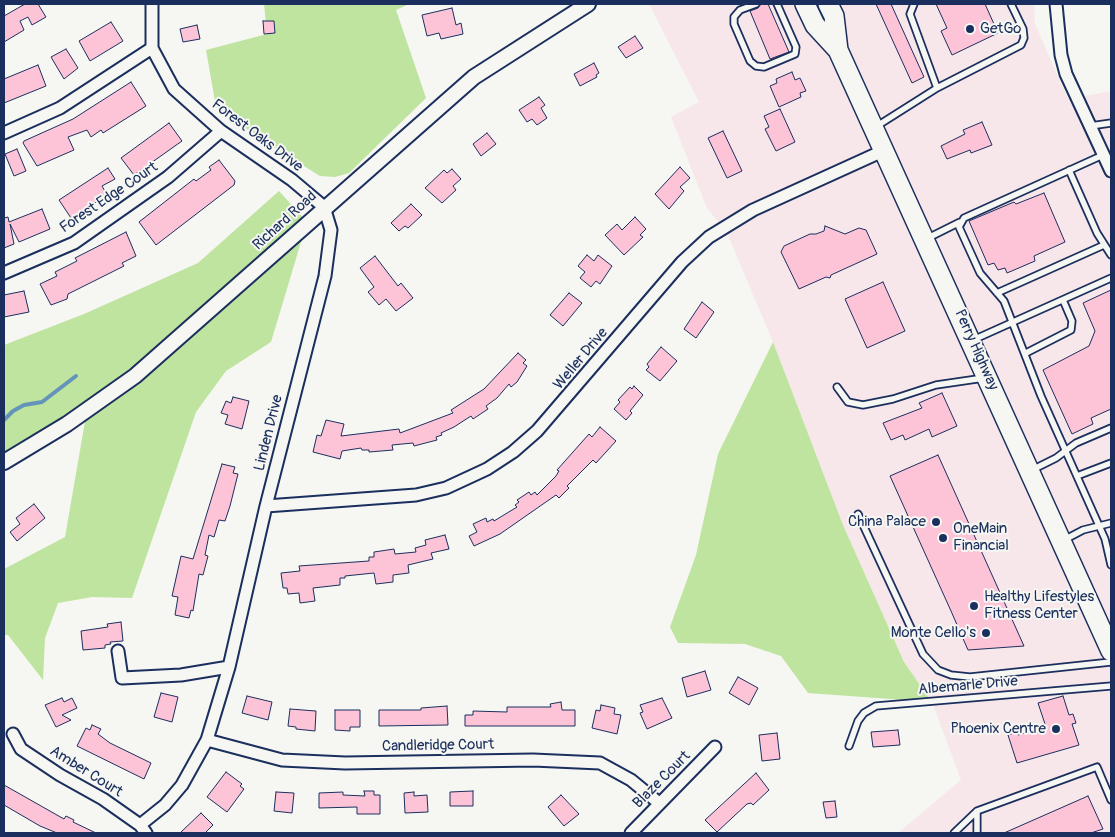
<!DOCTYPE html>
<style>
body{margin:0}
#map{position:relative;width:1115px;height:837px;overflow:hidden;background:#f6f6f2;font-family:Pangolin,sans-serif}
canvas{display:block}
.frame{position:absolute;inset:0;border:5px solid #1b2f5e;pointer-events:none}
</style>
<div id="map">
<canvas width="1115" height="837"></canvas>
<div class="frame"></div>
</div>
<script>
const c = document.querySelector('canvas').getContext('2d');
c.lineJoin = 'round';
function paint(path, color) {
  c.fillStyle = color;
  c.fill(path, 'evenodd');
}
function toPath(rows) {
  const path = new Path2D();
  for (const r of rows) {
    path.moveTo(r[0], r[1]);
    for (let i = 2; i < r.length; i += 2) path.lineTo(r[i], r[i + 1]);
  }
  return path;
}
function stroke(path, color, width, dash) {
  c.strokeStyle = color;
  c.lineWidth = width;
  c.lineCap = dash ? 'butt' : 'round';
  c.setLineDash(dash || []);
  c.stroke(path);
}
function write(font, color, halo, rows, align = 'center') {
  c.font = font + ' Pangolin,sans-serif';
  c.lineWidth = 4;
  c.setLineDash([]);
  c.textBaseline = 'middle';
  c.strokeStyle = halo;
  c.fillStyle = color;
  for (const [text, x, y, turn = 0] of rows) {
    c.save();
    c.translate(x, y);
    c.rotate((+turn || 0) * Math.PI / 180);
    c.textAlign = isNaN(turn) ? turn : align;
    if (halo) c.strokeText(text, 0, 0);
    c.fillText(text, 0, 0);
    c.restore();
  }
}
paint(toPath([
 [649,4,1034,4,1035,24,1068,99,1111,91,1111,833,898,833,961,780,932,702,904,662,843,525,773,342,727,233,707,208,671,117,699,102]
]), '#f8e7ea');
paint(toPath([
 [264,4,409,4,396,10,426,98,349,173,335,177,320,176,268,144,216,107,206,50,267,34],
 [279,191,307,222,271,342,226,371,196,412,132,598,92,597,58,603,45,638,43,680,8,635,4,635,4,569,65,537,87,410,4,462,4,345,84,314,198,263],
 [773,342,843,525,904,662,932,702,808,693,781,656,745,644,678,643,670,627,696,555,718,454]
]), '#bfe49f');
stroke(toPath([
 [4,420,13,411,24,405,42,402,76,376]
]), '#6594ba', 4);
const building = toPath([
 [25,4,38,4,46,17,32,25,28,17,20,21,24,30,4,42,4,16,25,4],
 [761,4,768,4,789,52,770,59,750,11,758,8,761,4],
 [876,4,891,4,924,77,912,83,876,4],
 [936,4,985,4,998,33,952,55,941,31,947,28,936,4],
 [452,8,456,25,461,23,463,34,441,39,439,33,427,36,422,15,452,8],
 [263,21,274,21,275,33,264,34,263,21],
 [111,22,123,41,90,61,79,41,111,22],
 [197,25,200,39,183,42,180,29,197,25],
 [635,36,643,48,626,58,618,47,635,36],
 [66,49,78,68,64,79,51,57,66,49],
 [594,63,599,73,596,75,597,77,580,86,574,74,594,63],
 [38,65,46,86,4,103,4,79,38,65],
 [792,72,795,80,800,78,806,91,800,93,801,97,779,107,770,86,777,83,776,79,792,72],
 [131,82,146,106,103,133,101,130,91,137,87,130,68,137,74,150,37,166,23,143,24,141,73,119,131,82],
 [539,97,545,105,541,108,547,118,537,125,532,119,527,122,519,110,539,97],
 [780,109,795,142,776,151,765,129,769,127,764,116,780,109],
 [982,122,992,145,971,153,970,150,947,159,941,146,965,134,963,130,982,122],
 [169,123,182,141,134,175,121,158,169,123],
 [723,131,742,171,727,178,708,138,723,131],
 [487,133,496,144,481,156,473,144,487,133],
 [17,149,26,171,14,176,5,154,17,149],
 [219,160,235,181,234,185,156,245,139,222,194,179,196,181,211,170,209,167,219,160],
 [680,167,690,178,680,187,684,191,669,209,655,194,680,167],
 [108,168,115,179,102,186,107,195,71,218,59,200,108,168],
 [452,169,461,179,453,186,456,190,442,203,425,188,444,170,447,173,452,169],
 [1044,193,1065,242,1034,256,1035,261,1007,273,1005,268,998,270,994,263,988,265,969,221,1014,202,1016,204,1044,193],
 [411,204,422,215,408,228,405,226,399,231,391,223,411,204],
 [42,209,50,229,19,242,10,224,14,244,4,248,4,218,8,217,9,222,42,209],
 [635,217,646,229,640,235,643,237,624,255,605,235,617,224,622,230,635,217],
 [825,226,845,234,859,228,866,230,877,254,831,275,830,278,826,277,799,289,781,252,784,246,810,234,816,234,824,231,825,226],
 [126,232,136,256,122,263,124,266,68,294,67,299,51,305,40,284,57,276,55,272,77,261,75,258,126,232],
 [587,255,594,261,598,255,612,266,600,284,596,281,591,287,580,278,585,272,578,266,587,255],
 [375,256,398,286,401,283,413,298,396,311,386,299,379,305,368,292,374,287,360,268,375,256],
 [883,282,905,331,867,348,845,299,883,282],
 [1111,290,1111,409,1091,418,1093,424,1072,434,1043,370,1089,346,1095,331,1083,303,1111,290],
 [24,291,29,312,4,317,4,295,24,291],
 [569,293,582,303,563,326,550,315,569,293],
 [702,302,714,312,696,338,684,329,702,302],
 [661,347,677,361,660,381,646,370,649,367,647,364,661,347],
 [518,353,526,360,523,363,527,366,517,382,511,387,509,384,497,398,486,406,488,409,473,419,471,416,454,427,441,433,442,435,436,437,437,440,414,446,413,443,392,445,393,450,369,452,369,450,362,450,361,448,342,451,340,459,313,452,317,435,321,436,326,420,344,424,341,436,399,429,400,433,453,413,451,410,484,389,518,353],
 [634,386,643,395,630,411,632,413,626,420,614,409,620,402,618,400,630,387,632,389,634,386],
 [942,393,957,426,932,437,929,429,905,440,903,435,891,440,883,423,922,408,919,403,942,393],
 [233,397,249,401,242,429,225,424,228,415,221,413,226,401,231,403,233,397],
 [600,427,616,441,596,463,593,460,567,486,569,488,559,498,556,495,500,534,474,546,469,536,477,532,473,524,486,518,487,522,493,519,494,521,517,507,515,505,519,502,517,500,529,492,531,495,535,492,537,495,556,476,559,471,557,470,589,434,592,437,600,427],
 [938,455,1024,646,968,650,951,611,890,476,938,455],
 [222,464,235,467,233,473,238,474,230,506,225,521,219,520,214,537,209,535,205,555,208,556,203,575,199,574,193,611,191,610,189,618,175,615,178,597,172,596,181,556,193,559,222,464],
 [34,504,45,518,17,541,10,532,20,524,16,518,34,504],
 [445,535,449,549,431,553,433,559,408,565,409,573,393,575,393,582,376,584,374,573,345,576,345,578,340,578,340,585,313,588,315,601,300,603,299,593,288,594,287,588,283,588,281,573,300,571,299,566,369,561,369,557,374,557,374,552,394,549,395,554,416,552,415,548,426,545,425,540,445,535],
 [121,622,123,641,110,642,111,644,105,645,105,648,83,650,81,631,108,627,107,624,121,622],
 [705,671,711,690,687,697,682,678,705,671],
 [738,677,758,688,749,705,729,693,738,677],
 [161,693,178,697,172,722,154,717,161,693],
 [247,696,272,702,268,720,242,713,247,696],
 [1063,696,1069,715,1073,714,1076,723,1072,724,1079,745,1017,763,1008,735,1017,732,1018,735,1046,727,1038,703,1063,696],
 [62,698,64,702,72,698,77,708,62,715,71,720,56,727,45,705,62,698],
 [662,698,672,718,647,729,640,713,643,712,640,705,662,698],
 [561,702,562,710,575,710,575,726,465,726,465,715,473,715,473,711,507,712,507,707,551,707,550,704,561,702],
 [601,705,615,708,614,714,621,715,617,734,592,728,596,710,600,711,601,705],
 [447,706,448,725,379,726,379,710,421,710,421,708,447,706],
 [290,709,316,711,315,731,296,729,296,727,288,726,290,709],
 [335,710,360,710,360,727,350,727,350,731,335,730,335,710],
 [92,725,101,729,98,734,110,743,151,763,144,779,77,746,86,728,90,730,92,725],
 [898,730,900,745,873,747,871,732,898,730],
 [777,733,780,759,762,761,759,735,777,733],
 [226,772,242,784,240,786,244,789,227,812,207,797,226,772],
 [756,773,769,790,753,805,751,803,747,804,717,832,705,820,756,773],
 [4,785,64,819,66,816,74,820,73,822,96,833,57,833,40,826,4,805,4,785],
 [364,791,374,791,374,795,380,795,380,814,357,814,357,807,319,808,319,793,343,792,343,795,365,796,364,791],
 [473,791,473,806,450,806,450,792,473,791],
 [276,792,294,793,292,813,274,811,276,792],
 [414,792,414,796,427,795,428,812,405,813,404,793,414,792],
 [561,795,579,814,564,826,548,807,561,795],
 [1088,796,1103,829,1091,833,1004,833,1088,796],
 [835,801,837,817,826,818,823,802,835,801],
 [201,813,213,825,205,833,180,833,201,813]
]);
paint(building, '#fdc4d8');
stroke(building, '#1b2f5e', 1);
const service = toPath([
 [756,4,740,10,734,17,734,24,750,61,756,66,764,67,795,54,796,47,777,4],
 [937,88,1021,45,1024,38,1023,29,1011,4],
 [877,126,937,88,910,14,914,4],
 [1090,126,1111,123],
 [1103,155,964,218,959,227,980,273,1004,301,1041,396,1105,539,1111,565],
 [1069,170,1097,233,1111,255],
 [926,239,960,222],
 [997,293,1104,245],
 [973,340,1111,278],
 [1026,353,1071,330,1072,321,1063,300],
 [837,387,848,402,863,405,893,399,936,385,984,378],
 [1032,470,1056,458,1076,443,1111,428],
 [1077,476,1111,463],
 [858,514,923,654,938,670,951,675,970,677,1111,662],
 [1064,540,1083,530,1111,523],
 [849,746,858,721,864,713,876,706,1111,686],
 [954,833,977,811,1097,767,1111,800],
 [977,833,977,811]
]);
const minor = toPath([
 [1056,4,1061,55,1066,74,1111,171],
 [4,133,60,108,152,48],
 [4,273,74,243,168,177,221,131],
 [266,506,416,495,446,488,487,469,513,452,537,431,682,262,709,237,753,210,885,150],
 [118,651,122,678,181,675,229,667,266,506,325,276,331,230,324,207,292,180,221,131,174,89,152,48,152,4],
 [13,734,21,749,60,775,103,799,140,825,146,833],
 [207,740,282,760,345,763,533,760,600,763,631,780,659,803],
 [140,825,165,805,182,785,207,740,229,667],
 [631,833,715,747]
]);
const tertiary = toPath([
 [4,462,67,424,135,376,474,77,588,4]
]);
const trunk = toPath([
 [805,4,815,25,838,50],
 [828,4,834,16,838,50,1111,651]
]);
stroke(service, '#1b2f5e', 9);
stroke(minor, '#1b2f5e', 15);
stroke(tertiary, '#1b2f5e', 18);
stroke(trunk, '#1b2f5e', 22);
stroke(service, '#f6f6f2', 5.5);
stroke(minor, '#f6f6f2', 11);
stroke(tertiary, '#f6f6f2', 14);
stroke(trunk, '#f6f6f2', 19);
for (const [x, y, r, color] of [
 [970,29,5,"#1b2f5e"],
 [936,522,5,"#1b2f5e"],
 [943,538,5,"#1b2f5e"],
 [974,606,5,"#1b2f5e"],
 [986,633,5,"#1b2f5e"],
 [1056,729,5,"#1b2f5e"]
]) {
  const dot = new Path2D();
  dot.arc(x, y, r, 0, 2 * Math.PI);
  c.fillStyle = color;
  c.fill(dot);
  stroke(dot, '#f6f6f2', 2);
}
write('15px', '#1b2f5e', '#f6f6f2', [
 ["GetGo",980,29],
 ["China Palace",926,522,"right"],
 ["OneMain",953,529],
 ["Financial",953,546],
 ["Healthy Lifestyles",984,597],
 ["Fitness Center",984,614],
 ["Monte Cello's",976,633,"right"],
 ["Phoenix Centre",1046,729,"right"]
], 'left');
write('15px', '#1b2f5e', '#f6f6f2', [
 ["Forest Oaks Drive",257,136,37],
 ["Forest Edge Court",109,198,-34],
 ["Richard Road",285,221,-42],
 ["Perry Highway",976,350,66],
 ["Weller Drive",581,359,-50],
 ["Linden Drive",269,433,-76],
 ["Albemarle Drive",968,686,-5],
 ["Candleridge Court",438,746,-1],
 ["Amber Court",86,772,32],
 ["Blaze Court",662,780,-45]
]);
</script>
